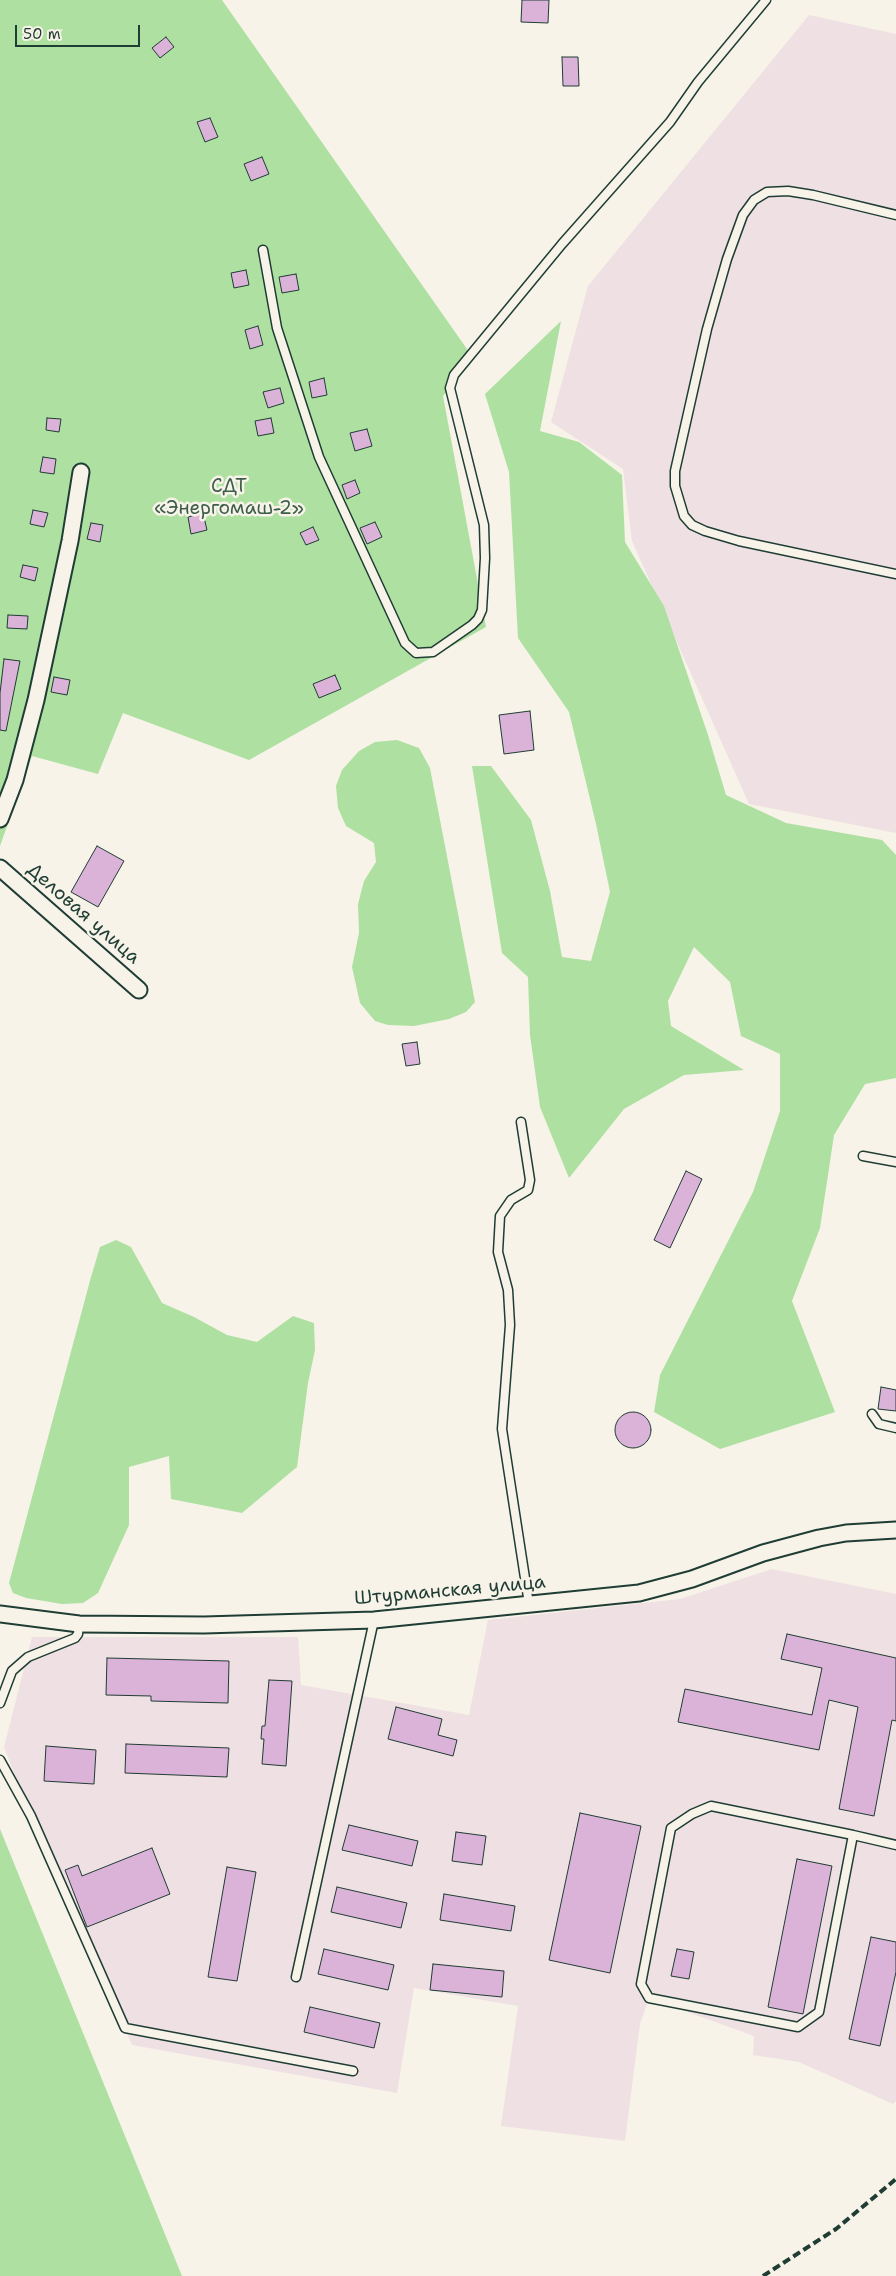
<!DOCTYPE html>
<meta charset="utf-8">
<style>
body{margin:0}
#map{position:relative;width:896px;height:2276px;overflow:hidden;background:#f7f3e8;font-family:"Shantell Sans",sans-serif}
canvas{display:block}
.scale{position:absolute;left:15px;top:25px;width:125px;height:22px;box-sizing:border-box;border:2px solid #1f3d34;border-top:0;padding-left:6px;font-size:15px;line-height:18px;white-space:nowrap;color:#1f3d34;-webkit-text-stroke:4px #f7f3e8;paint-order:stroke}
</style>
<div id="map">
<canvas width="896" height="2276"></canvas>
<div class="scale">50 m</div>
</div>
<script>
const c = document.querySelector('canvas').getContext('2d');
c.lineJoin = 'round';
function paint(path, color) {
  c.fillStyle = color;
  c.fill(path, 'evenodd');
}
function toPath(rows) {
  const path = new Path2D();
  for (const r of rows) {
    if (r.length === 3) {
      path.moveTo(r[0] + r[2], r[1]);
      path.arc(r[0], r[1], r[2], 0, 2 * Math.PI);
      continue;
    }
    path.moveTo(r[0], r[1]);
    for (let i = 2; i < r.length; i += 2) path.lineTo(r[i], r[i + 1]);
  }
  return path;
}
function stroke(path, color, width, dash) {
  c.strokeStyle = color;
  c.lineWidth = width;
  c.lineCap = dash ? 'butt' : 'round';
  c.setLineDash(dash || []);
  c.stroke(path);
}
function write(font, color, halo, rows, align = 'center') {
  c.font = font + ' "Shantell Sans",sans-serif';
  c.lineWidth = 5;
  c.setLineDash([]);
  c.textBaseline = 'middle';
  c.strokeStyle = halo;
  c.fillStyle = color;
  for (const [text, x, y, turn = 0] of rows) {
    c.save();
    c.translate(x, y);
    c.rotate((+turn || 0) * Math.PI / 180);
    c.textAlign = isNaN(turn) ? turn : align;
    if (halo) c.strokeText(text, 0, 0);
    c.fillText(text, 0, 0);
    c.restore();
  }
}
paint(toPath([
 [809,15,896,34,896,833,749,804,632,541,623,469,551,422,588,286],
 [772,1569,896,1594,896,2101,893,2104,799,2062,753,2055,754,2036,649,1998,640,2024,625,2141,501,2126,518,2006,414,1988,397,2093,132,2045,31,1816,4,1747,32,1637,298,1637,301,1685,469,1715,488,1620,680,1599]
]), '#efe0e3');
paint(toPath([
 [0,0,222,0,474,359,443,396,486,627,249,760,123,713,98,774,32,756,0,846],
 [561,321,540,431,579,442,622,475,625,542,664,606,708,735,726,795,786,823,882,840,896,855,896,1078,865,1084,834,1135,820,1228,792,1301,835,1412,720,1449,654,1412,660,1375,753,1192,780,1111,780,1054,741,1036,730,982,694,947,668,1001,671,1026,744,1070,684,1075,624,1109,569,1178,540,1107,530,1035,528,977,502,953,472,766,491,766,531,820,550,891,562,957,591,961,610,892,596,824,569,712,518,638,509,472,485,394],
 [397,740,419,748,430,768,475,1002,466,1012,449,1019,414,1026,388,1025,375,1021,360,1003,352,967,359,933,358,904,364,881,376,862,374,843,346,826,338,808,336,786,342,770,359,751,375,742],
 [116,1240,131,1247,162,1303,194,1317,227,1335,257,1342,293,1316,314,1323,315,1350,308,1383,297,1467,242,1513,171,1499,169,1456,129,1467,129,1525,98,1593,83,1603,62,1604,26,1598,13,1593,9,1583,91,1277,100,1247],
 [0,1829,182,2276,0,2276]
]), '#aee0a1');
const building = toPath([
 [522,0,549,0,548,23,521,22,522,0],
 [166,37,174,47,160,58,152,48,166,37],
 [562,57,578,57,579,86,563,86,562,57],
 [210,118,218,137,205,142,197,122,210,118],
 [262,157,269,174,251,181,244,164,262,157],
 [246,270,249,285,234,288,231,273,246,270],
 [296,274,299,290,282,293,279,277,296,274],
 [258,326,263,345,250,349,245,330,258,326],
 [324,378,327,395,312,398,309,382,324,378],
 [280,388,284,403,268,408,263,392,280,388],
 [47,418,61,419,59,432,46,430,47,418],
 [271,418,274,433,258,436,255,421,271,418],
 [367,429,372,446,355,451,350,433,367,429],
 [43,457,56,459,54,474,40,472,43,457],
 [355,480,360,493,347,499,342,485,355,480],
 [33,510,48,513,44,527,30,524,33,510],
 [203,513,207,530,191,534,188,517,203,513],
 [375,522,382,537,367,544,360,528,375,522],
 [91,523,103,525,100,542,87,539,91,523],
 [313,527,319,540,306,545,300,533,313,527],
 [23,565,38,568,35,581,20,577,23,565],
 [8,615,28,616,27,629,7,628,8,615],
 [4,659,20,661,6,731,0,730,0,693,4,659],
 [335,675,341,689,319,698,313,684,335,675],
 [54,677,70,680,67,695,51,692,54,677],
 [530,711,534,750,504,754,499,715,530,711],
 [97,846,124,861,98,907,71,892,97,846],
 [417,1042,420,1064,406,1066,402,1044,417,1042],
 [686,1171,702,1179,670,1248,654,1240,686,1171],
 [881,1387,896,1390,896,1411,878,1409,881,1387],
 [633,1430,18],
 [787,1634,896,1658,896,1721,892,1720,874,1816,839,1809,858,1707,829,1700,819,1750,678,1722,685,1689,812,1715,822,1668,781,1659,787,1634],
 [107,1658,229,1661,228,1703,151,1701,151,1696,106,1695,107,1658],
 [269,1680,292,1681,286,1766,262,1764,264,1739,261,1739,262,1726,265,1726,269,1680],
 [396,1707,442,1719,438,1735,457,1740,453,1756,388,1739,396,1707],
 [126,1744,229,1748,227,1777,125,1773,126,1744],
 [46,1746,96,1750,94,1784,44,1781,46,1746],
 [580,1813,641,1826,610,1973,549,1960,580,1813],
 [349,1825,418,1841,412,1866,342,1850,349,1825],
 [456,1832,486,1836,482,1865,452,1861,456,1832],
 [152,1848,170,1894,87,1927,65,1870,78,1865,82,1876,152,1848],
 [797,1859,832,1866,803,2014,768,2007,797,1859],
 [227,1867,256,1872,237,1981,208,1977,227,1867],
 [337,1887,407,1903,401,1928,331,1912,337,1887],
 [444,1894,515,1906,511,1931,440,1920,444,1894],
 [871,1937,896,1942,896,1972,880,2046,849,2039,871,1937],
 [324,1949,394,1965,388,1990,318,1974,324,1949],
 [677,1949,694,1952,689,1979,671,1976,677,1949],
 [433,1964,504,1971,502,1997,430,1990,433,1964],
 [310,2007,380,2023,374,2048,304,2032,310,2007]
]);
paint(building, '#dbb2d8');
stroke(building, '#1f3d34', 1);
const service = toPath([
 [896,215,813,195,788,191,767,192,754,200,743,215,727,259,707,329,675,471,675,486,684,516,692,525,705,531,739,541,896,574],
 [263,250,277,328,319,457,405,643,416,653,433,652,472,625,478,619,482,610,485,558,484,525,450,388,454,375,562,244,670,122,698,82,766,0],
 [521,1122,530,1180,528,1190,511,1200,500,1216,498,1252,508,1290,510,1325,502,1429,529,1604],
 [863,1156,896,1162],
 [872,1414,879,1424,896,1428],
 [0,1703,12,1671,28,1657,75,1638,78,1634,79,1624],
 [0,1760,31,1816,125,2028,353,2071],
 [853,1835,819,2012,798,2027,649,1998,641,1984,671,1828,692,1814,711,1806,853,1835,896,1845],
 [296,1977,374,1620]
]);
const minor = toPath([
 [0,819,15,780,36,700,70,541,81,472],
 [0,868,139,990],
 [0,1614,79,1624,204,1625,374,1620,639,1593,692,1579,763,1553,819,1538,846,1533,896,1530]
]);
stroke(service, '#1f3d34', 11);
stroke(minor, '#1f3d34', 19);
stroke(service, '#f7f3e8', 8);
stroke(minor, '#f7f3e8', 15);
stroke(toPath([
 [763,2276,836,2229,896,2179]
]), '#1f3d34', 4, [8, 4]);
write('19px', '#3c5e4a', '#f7f3e8', [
 ["СДТ",229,487],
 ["«Энергомаш-2»",229,509]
]);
write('19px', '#1f3d34', '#f7f3e8', [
 ["Деловая улица",83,914,41],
 ["Штурманская улица",450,1591,-5]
]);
</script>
